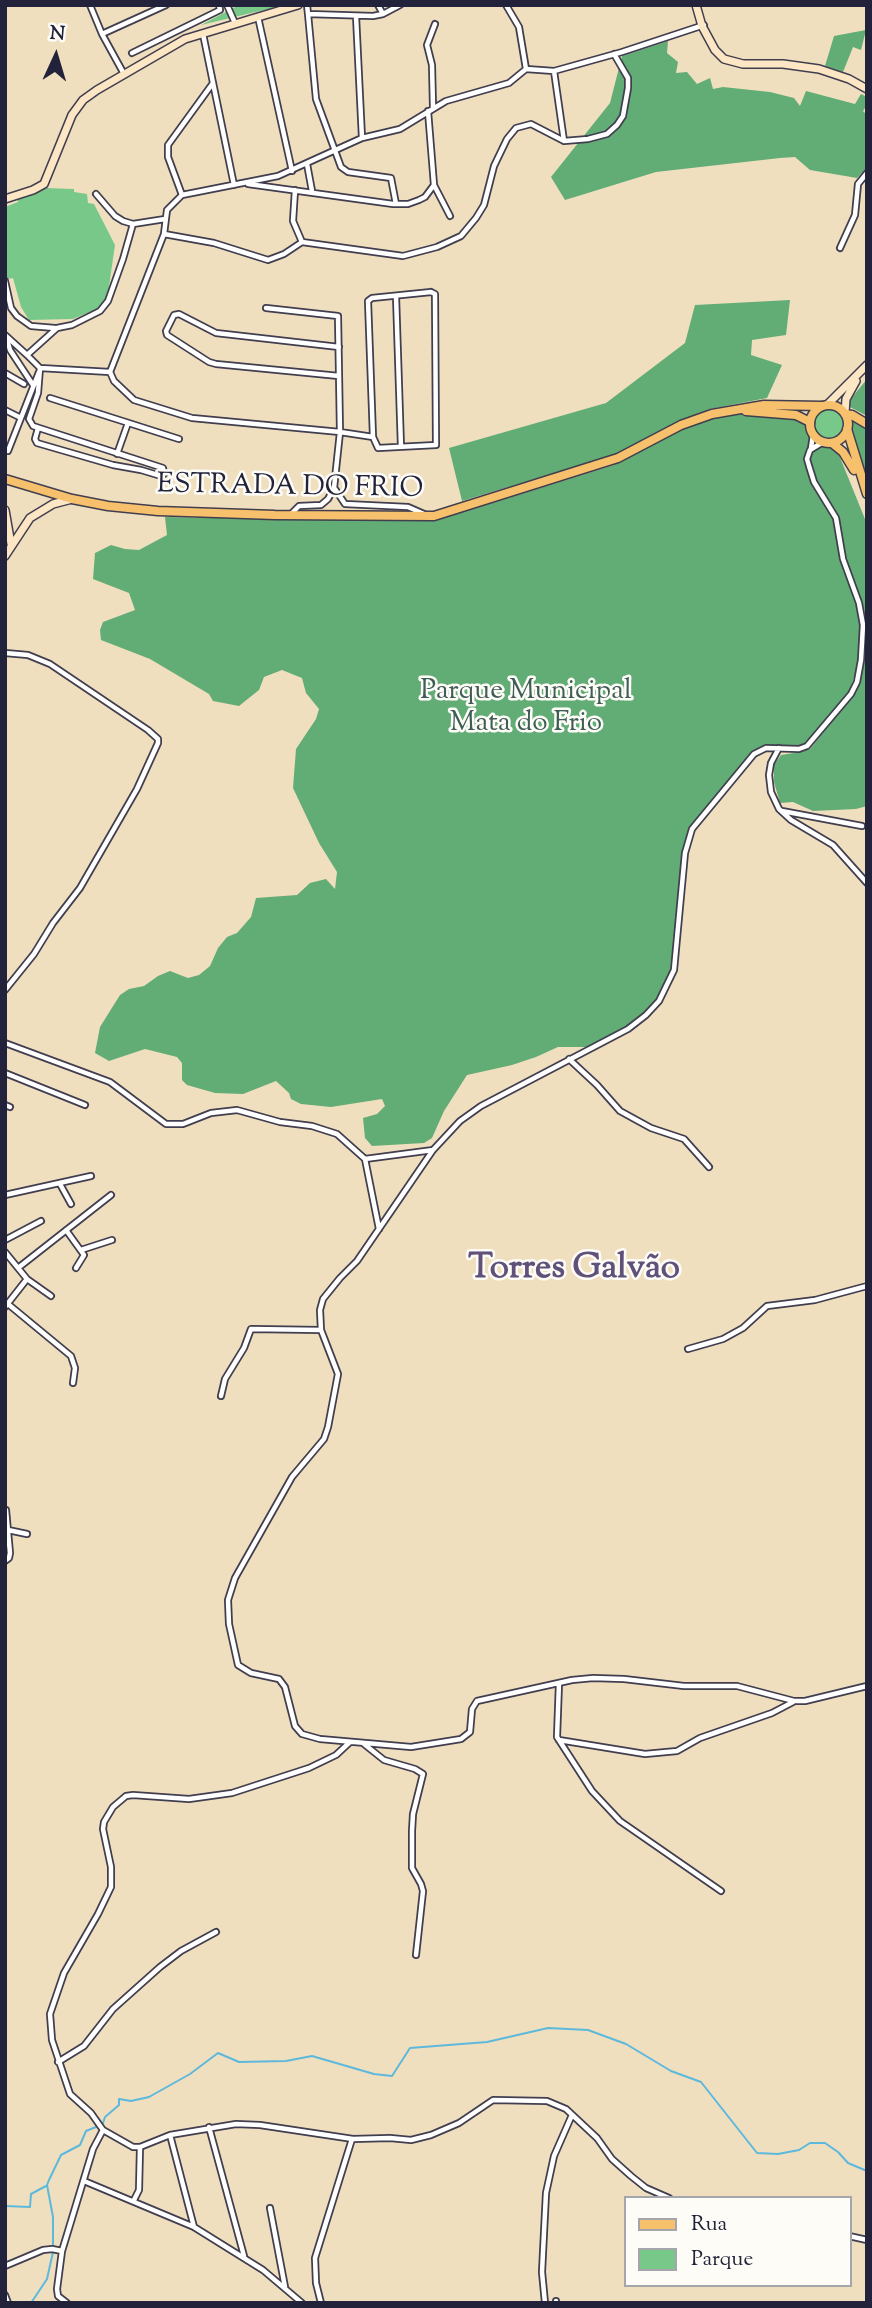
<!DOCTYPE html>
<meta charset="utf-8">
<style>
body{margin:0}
#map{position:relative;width:872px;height:2308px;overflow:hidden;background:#f0dfbf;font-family:"Sorts Mill Goudy",serif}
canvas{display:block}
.frame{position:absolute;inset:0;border:7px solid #22223b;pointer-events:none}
.legend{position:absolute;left:624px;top:2196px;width:228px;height:91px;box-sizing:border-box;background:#fdfcf7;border:2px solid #a5a5ac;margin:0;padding:9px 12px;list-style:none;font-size:21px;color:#22223b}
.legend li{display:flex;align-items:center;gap:14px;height:35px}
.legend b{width:35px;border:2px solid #a5a5ac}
.north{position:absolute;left:21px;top:21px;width:70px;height:70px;-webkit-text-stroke:5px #fdfcf7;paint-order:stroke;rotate:4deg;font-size:19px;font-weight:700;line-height:28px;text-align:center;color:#22223b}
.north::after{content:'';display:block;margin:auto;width:24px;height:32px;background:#22223b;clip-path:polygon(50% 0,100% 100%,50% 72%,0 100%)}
</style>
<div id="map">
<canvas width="872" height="2308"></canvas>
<div class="frame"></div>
<ul class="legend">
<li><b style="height:9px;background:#f7c06c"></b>Rua</li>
<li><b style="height:19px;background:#78c889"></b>Parque</li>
</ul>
<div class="north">N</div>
</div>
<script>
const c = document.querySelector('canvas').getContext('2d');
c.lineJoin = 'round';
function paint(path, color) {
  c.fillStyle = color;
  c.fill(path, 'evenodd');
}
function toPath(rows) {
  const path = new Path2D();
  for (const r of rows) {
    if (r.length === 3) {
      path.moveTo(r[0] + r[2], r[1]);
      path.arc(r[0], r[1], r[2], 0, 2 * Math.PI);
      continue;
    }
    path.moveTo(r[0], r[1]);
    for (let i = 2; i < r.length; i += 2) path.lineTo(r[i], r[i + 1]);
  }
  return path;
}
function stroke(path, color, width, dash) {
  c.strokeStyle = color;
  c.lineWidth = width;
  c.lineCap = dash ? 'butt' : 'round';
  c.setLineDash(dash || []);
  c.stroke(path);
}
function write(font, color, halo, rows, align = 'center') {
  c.font = font + ' "Sorts Mill Goudy",serif';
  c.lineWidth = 5;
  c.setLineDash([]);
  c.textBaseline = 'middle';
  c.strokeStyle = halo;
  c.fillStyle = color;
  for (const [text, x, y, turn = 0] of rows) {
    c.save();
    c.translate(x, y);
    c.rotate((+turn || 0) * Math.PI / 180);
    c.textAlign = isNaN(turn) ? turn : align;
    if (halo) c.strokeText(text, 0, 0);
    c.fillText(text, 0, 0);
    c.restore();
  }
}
paint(toPath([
 [239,5,285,5,201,25],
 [45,188,74,189,74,192,87,194,88,203,94,204,115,245,107,300,99,308,73,319,29,320,21,307,13,278,8,279,5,272,5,253,7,252,5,207,18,202,17,198],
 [829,424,15]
]), '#78c889');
paint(toPath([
 [866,30,861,50,853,47,843,72,825,66,834,36],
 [668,41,667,53,678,62,676,73,687,72,697,84,710,78,713,89,723,87,770,92,794,98,800,106,806,91,855,104,861,94,867,97,867,105,863,111,867,115,867,168,857,178,810,170,795,157,780,158,656,172,565,200,551,177,610,103,622,56],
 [790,300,786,335,752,340,751,355,782,365,767,398,710,409,691,418,726,410,788,416,810,428,812,433,805,456,806,466,811,481,831,511,835,520,841,558,857,604,862,625,859,663,849,692,808,745,795,749,764,747,755,752,690,834,683,879,676,960,661,998,632,1027,591,1047,558,1047,536,1057,512,1065,467,1075,444,1111,432,1138,424,1143,372,1146,365,1138,363,1118,377,1114,385,1106,382,1099,331,1107,301,1104,291,1099,289,1093,276,1081,243,1094,215,1093,187,1085,182,1080,182,1063,177,1057,145,1049,109,1061,95,1053,100,1027,120,995,129,989,144,986,158,976,170,971,188,978,199,975,210,966,218,948,227,937,237,933,251,917,256,898,297,895,310,883,326,879,335,889,337,872,319,843,293,788,296,749,316,719,319,709,306,693,302,678,282,670,264,677,259,690,239,706,213,701,209,694,150,659,101,640,100,630,103,622,135,610,129,593,93,579,95,553,111,545,125,549,139,550,167,535,165,517,405,521,441,517,470,510,614,465,631,450,687,419,658,432,620,453,462,501,449,448,606,403,685,343,695,305],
 [867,379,867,416,850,407,849,401],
 [851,420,867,430,867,486,850,433],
 [823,445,834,447,837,450,867,524,867,806,856,809,813,811,793,802,780,803,774,782,774,765,781,755,800,752,810,749,853,695,860,682,864,662,866,628,864,608,846,560,837,518,815,480,810,462,811,450]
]), '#62ac75');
stroke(toPath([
 [103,2123,105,2117,119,2105,119,2099,131,2101,149,2097,190,2074,218,2053,239,2062,286,2061,312,2056,374,2074,392,2076,410,2048,487,2042,548,2028,588,2030,626,2044,671,2071,701,2082,757,2153,778,2154,799,2150,810,2143,825,2143,838,2152,848,2163,867,2171],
 [5,2206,30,2207,31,2194,46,2186],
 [53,2245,53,2217,47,2185,49,2180,61,2155,80,2145,86,2131,96,2127],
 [31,2303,47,2279,53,2252]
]), '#5db9db', 2);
const minor = toPath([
 [90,5,102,34,124,74],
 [227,5,235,23],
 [307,5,308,14,373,16,383,14,400,5],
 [378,5,383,14],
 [506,5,519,27,526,69],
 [308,14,316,99,341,167,348,172,391,178,396,204],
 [356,16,362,138],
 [258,17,292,171],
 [102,34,166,5],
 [203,34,234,185],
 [132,53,220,10,219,5],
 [526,69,554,71,622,52,704,25],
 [554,71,564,141],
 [433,107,432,65,427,45,435,24],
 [307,164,312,191],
 [248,184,393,204,408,204,419,200,425,197,434,185,428,111],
 [434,185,450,216],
 [295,190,293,221,302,242],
 [96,194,115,216,123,221,133,224,165,219],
 [182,195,278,176,362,138,400,129,446,101,509,83,526,69],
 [182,195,168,157,168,145,213,83],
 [164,234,214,243,268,260,284,254,302,242],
 [302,242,403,256,437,247,461,236,476,218,484,205,494,166,507,139,516,128,531,124,564,141,588,139,607,134,617,125,623,116,628,88,628,78,614,54],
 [840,248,855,215,858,184,867,173],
 [5,281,11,308,17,316,31,326,55,328],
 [431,292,435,294,436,445,378,448,373,437,368,301,372,298,431,292],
 [396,296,401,447],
 [266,308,338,316,340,432,373,437],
 [5,335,27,355,57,328,72,325,100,311,108,301,123,259,133,224],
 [6,336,10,350,33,385],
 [339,347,216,333,179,314,174,315,166,331,167,335,209,362,216,364,339,376],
 [27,355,40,368,110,372,114,381,134,400,192,418,340,432,334,488,328,499,321,505,299,506,291,514],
 [110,372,164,234,167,210,182,195],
 [5,373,24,384],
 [50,398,179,439],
 [5,410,21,418],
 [38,428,35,439,37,443,113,465,141,470,161,476,164,474,163,468,33,426,29,419,38,393,40,368],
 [823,442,810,450,807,459,809,466,814,482,836,518,843,559,859,603,863,625,861,660,857,682,851,694,807,746,799,749,766,748,754,754,692,829,685,853,674,970,659,1001,646,1015,628,1029,481,1106,460,1121,433,1150,357,1261,340,1278,323,1299,320,1310,321,1330,338,1374,328,1427,324,1439,292,1477,235,1578,228,1600,229,1624,238,1665,251,1673,279,1679,285,1687,295,1726,302,1734,320,1739,411,1747,461,1739,470,1732,472,1709,477,1701,572,1680,593,1678,624,1679,684,1686,737,1686,794,1701,805,1701,867,1686],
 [811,448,813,435],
 [5,450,8,451,39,372],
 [117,454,128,423],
 [335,489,345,504,408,507,424,514],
 [5,653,28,655,50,664,148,730,158,739,158,743,137,789,80,888,53,923,34,954,5,990],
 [779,748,771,763,769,775,771,792,779,809,791,820,833,845,867,883],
 [782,811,862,826],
 [5,1043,110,1082,166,1124,183,1124,211,1113,237,1110,280,1122,312,1126,337,1134,365,1159,379,1229],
 [569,1059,597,1085,620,1111,651,1128,684,1139,709,1167],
 [5,1073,85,1105],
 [5,1105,10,1107],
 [365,1159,433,1150],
 [60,1184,71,1204],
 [5,1195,91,1176],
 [66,1230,84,1255,76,1268],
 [5,1240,41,1221],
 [81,1250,112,1240],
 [5,1252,27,1279,5,1307],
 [18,1268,111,1195],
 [27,1279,51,1296],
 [8,1304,71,1356,75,1368,73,1383],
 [688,1349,723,1339,743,1328,767,1306,815,1300,867,1286],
 [221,1396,225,1379,244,1348,251,1329,321,1330],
 [8,1530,27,1534],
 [5,1561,9,1558,10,1553,6,1510],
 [559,1683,557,1737,592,1791,620,1821,721,1891],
 [559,1740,645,1754,677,1751,700,1738,772,1713,793,1702],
 [350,1742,336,1755,309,1768,232,1793,189,1799,133,1795,126,1796,113,1807,104,1822,103,1829,111,1867,111,1887,98,1914,64,1973,50,2014,52,2040,70,2094,91,2113,103,2130,133,2147,140,2147,170,2135,236,2124,260,2125,353,2139,390,2138,411,2140,431,2135,459,2123,493,2100,547,2101,566,2109,597,2138,612,2159,631,2176,646,2188,669,2198],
 [364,1744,384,1760,415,1769,423,1774,413,1814,412,1831,412,1868,421,1884,423,1891,416,1955],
 [58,2062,84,2046,113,2009,160,1967,181,1951,216,1932],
 [209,2127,244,2256],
 [170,2135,194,2227],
 [84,2181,194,2227,263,2270,302,2303],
 [134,2200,139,2190,140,2147],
 [270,2208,285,2287],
 [849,2236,867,2240],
 [5,2266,43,2250,52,2249,62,2251],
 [5,2295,8,2303],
 [556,2301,556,2303],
 [67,2303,58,2296,57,2289,62,2251,93,2149,103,2130],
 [321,2303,316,2283,315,2258,352,2139],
 [545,2303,542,2272,546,2193,554,2156,572,2115]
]);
const secondary = toPath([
 [696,5,702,26,715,50,724,59,743,64,783,64,819,69,849,79,867,89],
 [5,199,33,190,44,184,72,115,83,100,97,90,185,39,298,5],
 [827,405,867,365],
 [845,413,846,399,856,381],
 [5,510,11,544],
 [5,556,30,518,53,504,72,499]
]);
const primary = toPath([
 [746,411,796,415,810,422],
 [5,479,72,499,108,506,158,511,275,515,434,516,618,458,681,425,712,414,764,405,822,406]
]);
const trunk = toPath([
 [829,424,19],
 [845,414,852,415,867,424],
 [847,429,867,494],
 [832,443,843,452,854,470]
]);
stroke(minor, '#413e4f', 8);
stroke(secondary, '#413e4f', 10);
stroke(primary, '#413e4f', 11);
stroke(trunk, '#413e4f', 11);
stroke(minor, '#fff', 4.5);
stroke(secondary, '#fce6c4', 7);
stroke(primary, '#f7c06c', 8);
stroke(trunk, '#f7c06c', 8);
write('28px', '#22223b', '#fdfcf7', [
 ["ESTRADA DO FRIO",290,489,1]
]);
write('28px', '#405c56', '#fdfcf7', [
 ["Parque Municipal",526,693],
 ["Mata do Frio",526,725]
]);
write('bold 35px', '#5f517a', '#fdfcf7', [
 ["Torres Galvão",574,1271]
]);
</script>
